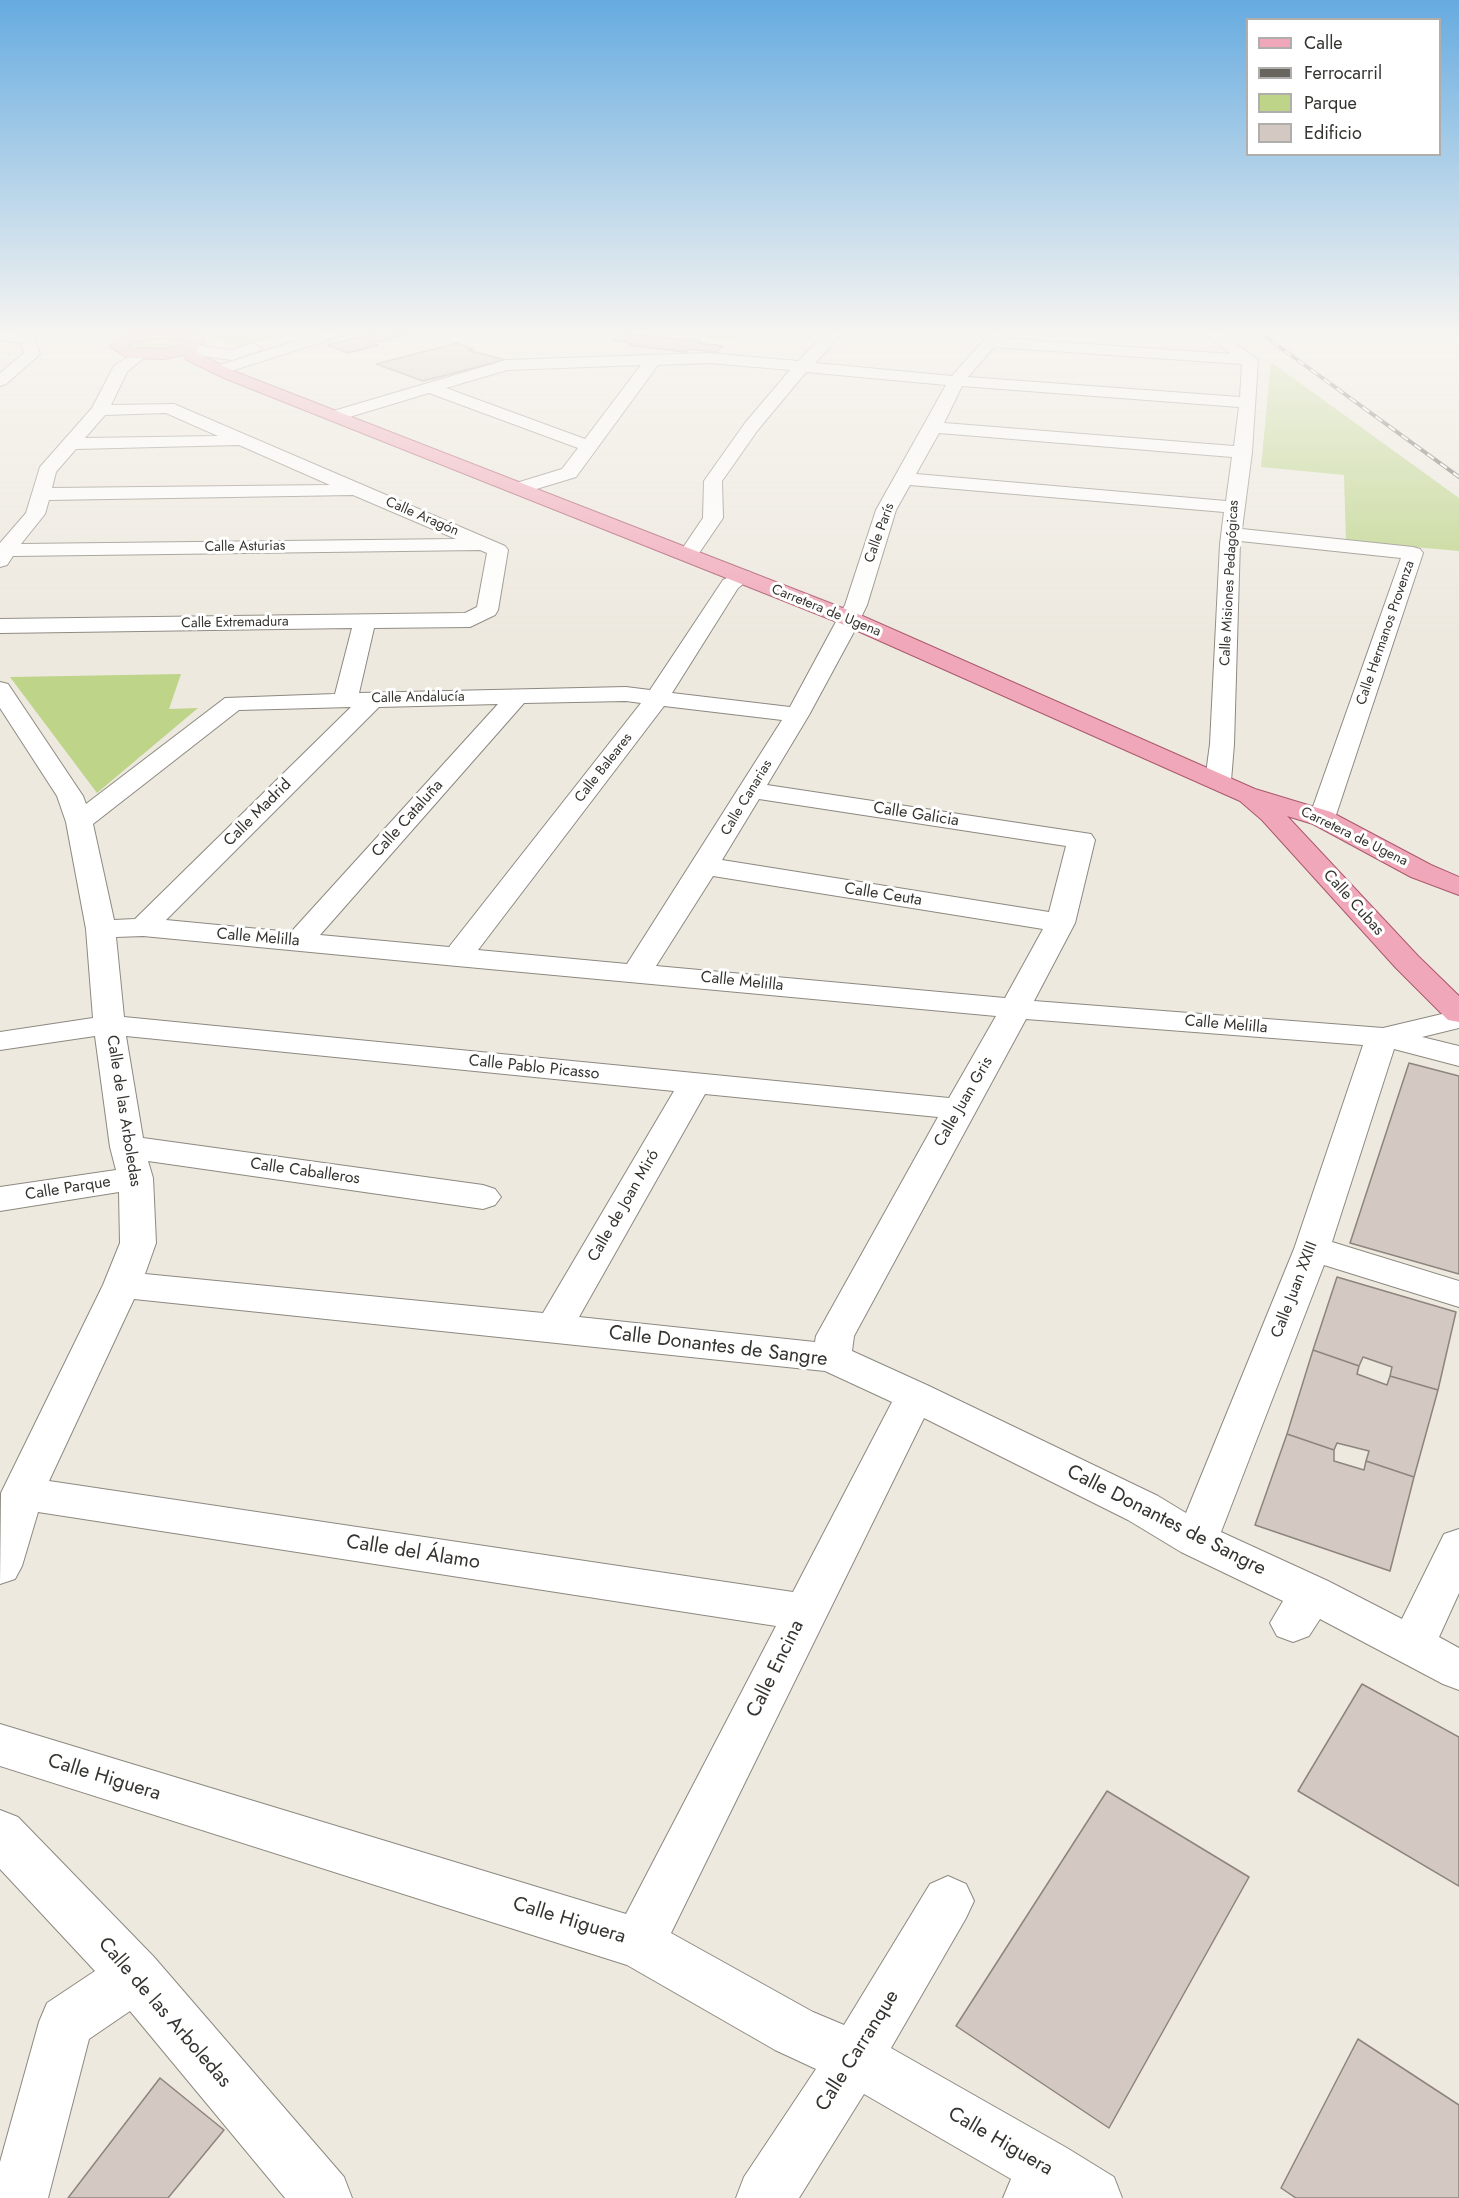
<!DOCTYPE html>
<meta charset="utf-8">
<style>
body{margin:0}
#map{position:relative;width:1459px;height:2198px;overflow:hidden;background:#eee9df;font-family:Jost,sans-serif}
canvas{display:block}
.legend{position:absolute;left:1246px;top:18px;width:195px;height:138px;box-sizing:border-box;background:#fff;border:2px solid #afaeac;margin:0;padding:8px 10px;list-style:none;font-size:18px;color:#363430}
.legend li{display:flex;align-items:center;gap:12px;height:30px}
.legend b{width:30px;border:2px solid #afaeac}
</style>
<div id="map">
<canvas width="1459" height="2198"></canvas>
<ul class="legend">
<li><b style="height:8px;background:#f1a7ba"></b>Calle</li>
<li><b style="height:8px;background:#68655f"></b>Ferrocarril</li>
<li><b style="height:16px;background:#bdd489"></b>Parque</li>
<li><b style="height:16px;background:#d3c9c2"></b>Edificio</li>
</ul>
</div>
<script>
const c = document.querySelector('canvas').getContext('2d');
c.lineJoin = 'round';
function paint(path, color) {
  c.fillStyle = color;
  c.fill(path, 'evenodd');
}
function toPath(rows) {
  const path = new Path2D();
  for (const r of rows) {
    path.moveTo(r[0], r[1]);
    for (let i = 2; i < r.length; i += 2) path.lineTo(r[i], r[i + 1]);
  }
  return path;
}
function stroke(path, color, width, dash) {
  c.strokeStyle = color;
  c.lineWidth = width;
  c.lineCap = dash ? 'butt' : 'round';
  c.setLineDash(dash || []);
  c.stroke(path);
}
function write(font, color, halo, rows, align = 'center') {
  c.font = font + ' Jost,sans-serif';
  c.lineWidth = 6;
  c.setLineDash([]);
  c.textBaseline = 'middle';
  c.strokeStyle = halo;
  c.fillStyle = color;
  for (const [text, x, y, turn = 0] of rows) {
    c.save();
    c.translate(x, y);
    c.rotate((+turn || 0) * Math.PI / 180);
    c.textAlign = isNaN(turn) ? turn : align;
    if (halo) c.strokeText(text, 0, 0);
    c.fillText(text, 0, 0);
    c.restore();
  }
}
paint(toPath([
 [216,332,289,332,240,348,211,337],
 [660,332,743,332,730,341],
 [160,336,184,341,184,343,169,350,138,349,132,345,137,341],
 [1271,362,1459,498,1459,551,1346,541,1344,475,1261,467],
 [181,674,169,709,198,708,97,793,10,677]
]), '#bdd489');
const building = toPath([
 [382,332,415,332,371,343,378,345,348,353,327,345,382,332],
 [625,334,701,341,698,343,723,346,715,352,690,349,686,352,628,345,631,343,613,340,625,334],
 [457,343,473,349,468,350,505,360,423,381,376,364,457,343],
 [1409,1063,1459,1076,1459,1274,1350,1243,1409,1063],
 [1337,1277,1456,1312,1438,1390,1390,1376,1392,1367,1363,1357,1359,1366,1313,1350,1337,1277],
 [1313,1350,1359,1366,1357,1374,1387,1385,1390,1376,1438,1390,1414,1477,1366,1461,1369,1451,1337,1443,1334,1450,1287,1434,1313,1350],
 [1287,1434,1334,1450,1334,1461,1364,1470,1366,1461,1414,1477,1390,1571,1255,1525,1287,1434],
 [1362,1684,1459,1737,1459,1886,1298,1791,1362,1684],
 [1107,1791,1249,1877,1109,2128,956,2026,1107,1791],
 [1358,2039,1459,2105,1459,2198,1296,2198,1281,2188,1358,2039],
 [160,2078,224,2130,168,2198,68,2198,160,2078]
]);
paint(building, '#d3c9c2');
stroke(building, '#8d847e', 1.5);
const minor = toPath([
 [5,332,33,336,40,354,6,384,0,386,0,373,24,353,21,343,0,340,0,334,5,332],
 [324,332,347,332,344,335,228,372,216,372,214,369,216,366,324,332],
 [827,332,844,332,815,363,952,376,991,332,1007,332,1002,338,1231,354,1203,332,1221,332,1258,360,1252,452,1242,529,1413,547,1420,549,1423,553,1335,818,1331,824,1322,826,1313,824,1309,818,1401,558,1240,541,1234,744,1231,781,1227,786,1218,789,1209,786,1205,781,1210,744,1220,544,1224,512,910,485,896,510,867,605,855,630,809,715,767,785,1091,834,1095,840,1075,923,1034,1001,1383,1028,1459,1010,1459,1028,1422,1037,1459,1046,1459,1066,1394,1049,1332,1242,1459,1281,1459,1307,1324,1265,1221,1532,1328,1581,1402,1619,1444,1534,1459,1529,1459,1593,1439,1637,1459,1648,1459,1690,1443,1684,1320,1619,1309,1636,1293,1642,1277,1636,1270,1623,1283,1601,1181,1552,1128,1520,924,1418,671,1933,813,2012,844,2025,930,1884,948,1876,966,1884,974,1901,966,1918,891,2048,1067,2148,1114,2177,1122,2198,1003,2198,1011,2179,864,2094,799,2198,736,2198,744,2177,816,2069,775,2050,627,1965,0,1766,0,1724,626,1914,776,1626,38,1512,22,1566,15,1579,0,1584,1,1493,103,1285,120,1243,119,1192,0,1211,0,1187,116,1170,110,1147,95,1036,0,1050,0,1032,93,1018,86,929,66,822,57,796,0,708,0,682,8,684,83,796,86,804,225,698,335,694,352,628,0,633,0,619,465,613,477,607,487,553,480,550,13,556,7,565,0,567,0,543,26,513,40,467,92,408,114,366,139,350,147,355,127,372,111,405,174,404,505,546,508,550,498,610,495,615,470,627,374,628,359,693,626,687,650,690,723,580,743,570,750,572,753,576,738,588,672,693,790,707,845,605,876,510,946,385,806,372,757,431,722,481,723,518,695,559,688,561,681,559,678,555,703,518,704,481,745,423,790,370,709,363,658,365,576,477,520,494,513,492,511,488,513,484,562,469,578,448,429,393,336,421,330,420,327,416,330,412,506,360,709,353,798,361,827,332],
 [994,347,1242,364,1240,397,968,377,994,347],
 [641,365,585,439,446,388,507,370,641,365],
 [962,386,1239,407,1234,446,944,423,962,386],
 [166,413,218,436,85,438,105,415,166,413],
 [939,433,1232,457,1226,501,916,474,939,433],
 [239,445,330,485,52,488,56,472,76,449,239,445],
 [353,495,456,539,21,544,45,514,49,500,353,495],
 [626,701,641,703,449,947,320,935,524,703,626,701],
 [498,704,291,932,166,920,379,707,498,704],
 [664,706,782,720,627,964,478,950,664,706],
 [351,707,135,919,114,920,93,824,239,710,351,707],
 [759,799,1066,846,1049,912,722,860,759,799],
 [713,876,1043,929,1005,998,656,966,713,876],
 [143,936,457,966,996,1016,949,1098,124,1017,116,937,143,936],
 [1026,1019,1363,1045,1294,1249,1186,1513,1158,1496,929,1386,852,1351,854,1336,1026,1019],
 [126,1036,674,1091,543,1313,145,1274,156,1243,153,1178,148,1161,483,1209,495,1205,501,1197,495,1189,483,1185,143,1138,126,1036],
 [705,1094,938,1117,816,1336,815,1342,579,1317,705,1094],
 [134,1299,825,1371,892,1402,793,1592,49,1481,134,1299],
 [253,343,261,348,259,351,232,360,188,354,180,349,188,344,231,350,253,343],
 [0,1810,18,1817,154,1957,344,2177,352,2198,285,2198,130,2011,89,2039,48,2198,0,2198,0,2162,39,2022,47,2003,95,1971,0,1869,0,1810]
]);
const major = toPath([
 [137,332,195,332,206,341,196,350,199,354,236,372,858,614,1255,789,1331,812,1431,865,1459,877,1459,895,1411,877,1313,824,1287,816,1418,956,1459,996,1459,1022,1448,1020,1396,968,1262,820,1240,801,842,624,224,378,187,360,183,355,164,359,128,358,110,347,114,340,137,332],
 [160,338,188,341,183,345,164,349,131,348,127,346,138,341,160,338]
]);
stroke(minor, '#8d8980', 2);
stroke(major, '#aa596c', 2);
paint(minor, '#fff');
paint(major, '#f1a7ba');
const rail = toPath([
 [1259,332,1459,477]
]);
stroke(rail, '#68655f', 4);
stroke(rail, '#fff', 2, [8]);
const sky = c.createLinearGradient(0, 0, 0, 640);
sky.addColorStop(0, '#66abe0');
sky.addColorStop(0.52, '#f7f5f1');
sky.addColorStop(1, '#f7f5f100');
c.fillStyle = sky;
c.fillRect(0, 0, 1459, 640);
write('14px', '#363430', '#fff', [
 ["Calle Aragón",422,517,23],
 ["Calle París",880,533,-70],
 ["Calle Asturias",245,547,-1],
 ["Calle Misiones Pedagógicas",1230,583,-87],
 ["Carretera de Ugena",826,611,22],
 ["Calle Extremadura",235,623,-1],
 ["Calle Hermanos Provenza",1386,633,-71],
 ["Calle Andalucía",418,698,-1],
 ["Calle Baleares",604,768,-52],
 ["Calle Canarias",747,798,-59],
 ["Carretera de Ugena",1354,837,26]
]);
write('16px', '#363430', '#fff', [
 ["Calle Madrid",258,813,-45],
 ["Calle Galicia",916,815,9],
 ["Calle Cataluña",408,819,-48],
 ["Calle Ceuta",883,895,9],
 ["Calle Cubas",1353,903,48],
 ["Calle Melilla",258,938,5],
 ["Calle Melilla",742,982,6],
 ["Calle Melilla",1226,1025,5],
 ["Calle Pablo Picasso",534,1068,6],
 ["Calle Juan Gris",964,1102,-60],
 ["Calle de las Arboledas",123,1111,81],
 ["Calle Caballeros",305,1172,8],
 ["Calle Parque",68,1189,-9],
 ["Calle de Joan Miró",624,1206,-60],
 ["Calle Juan XXIII",1295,1290,-69]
]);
write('20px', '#363430', '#fff', [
 ["Calle Donantes de Sangre",718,1347,7],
 ["Calle Donantes de Sangre",1166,1521,27],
 ["Calle del Álamo",413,1553,9],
 ["Calle Encina",776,1669,-64],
 ["Calle Higuera",104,1778,17],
 ["Calle Higuera",569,1921,17],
 ["Calle de las Arboledas",164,2013,49],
 ["Calle Carranque",858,2051,-58],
 ["Calle Higuera",1000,2142,30]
]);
</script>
